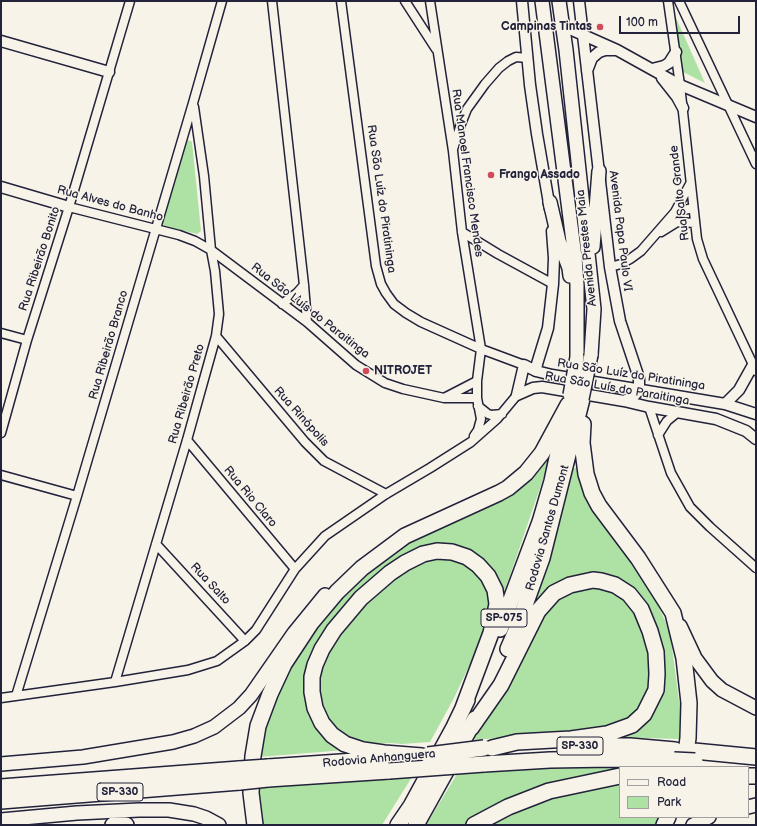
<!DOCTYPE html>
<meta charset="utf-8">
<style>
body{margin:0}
#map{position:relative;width:757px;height:826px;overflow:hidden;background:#f7f3e8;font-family:"Balsamiq Sans",sans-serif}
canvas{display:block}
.frame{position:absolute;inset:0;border:2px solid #22223b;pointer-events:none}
.legend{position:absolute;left:619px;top:766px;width:130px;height:52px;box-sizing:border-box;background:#f7f3e8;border:1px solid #a29fa3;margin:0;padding:5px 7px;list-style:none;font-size:12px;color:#22223b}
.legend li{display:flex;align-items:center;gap:8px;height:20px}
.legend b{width:20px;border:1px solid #a29fa3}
.scale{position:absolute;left:619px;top:16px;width:121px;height:18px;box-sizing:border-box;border:2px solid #22223b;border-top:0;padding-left:5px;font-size:12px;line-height:14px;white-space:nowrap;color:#22223b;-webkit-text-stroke:3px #f7f3e8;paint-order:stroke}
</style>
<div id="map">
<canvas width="757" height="826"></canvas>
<div class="frame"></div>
<ul class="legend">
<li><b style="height:5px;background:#f7f3e8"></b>Road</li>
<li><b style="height:11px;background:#aee2a4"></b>Park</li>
</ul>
<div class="scale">100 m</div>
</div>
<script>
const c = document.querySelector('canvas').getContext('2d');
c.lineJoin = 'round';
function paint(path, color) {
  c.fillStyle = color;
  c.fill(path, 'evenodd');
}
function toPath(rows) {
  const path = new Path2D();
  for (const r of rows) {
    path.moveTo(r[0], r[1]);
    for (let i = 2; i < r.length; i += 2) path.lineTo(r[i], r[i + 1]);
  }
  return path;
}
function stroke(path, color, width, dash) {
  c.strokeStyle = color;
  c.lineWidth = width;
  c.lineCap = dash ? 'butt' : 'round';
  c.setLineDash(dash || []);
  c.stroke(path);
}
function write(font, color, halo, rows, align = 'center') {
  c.font = font + ' "Balsamiq Sans",sans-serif';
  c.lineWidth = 3;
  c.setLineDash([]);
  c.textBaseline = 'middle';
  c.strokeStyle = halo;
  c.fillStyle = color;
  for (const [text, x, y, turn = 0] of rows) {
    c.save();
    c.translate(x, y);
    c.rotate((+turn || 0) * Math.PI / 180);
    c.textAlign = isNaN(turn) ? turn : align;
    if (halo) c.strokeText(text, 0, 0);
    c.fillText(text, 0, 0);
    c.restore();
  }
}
paint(toPath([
 [673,11,705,83,683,72],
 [188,140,192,142,201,231,197,234,164,226,162,221,184,144],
 [553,450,502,599,496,579,439,544,344,612,308,694,345,750,259,757,263,734,267,719,285,673,333,604,393,551,467,512],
 [577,467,584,488,651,589,666,623,671,640,679,701,681,704,679,739,616,737,644,720,660,639,654,619,648,606,634,588,624,581,612,576,602,574,537,599,573,469],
 [444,554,472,566,491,593,484,634,454,698,430,742,402,744,391,743,371,744,358,742,346,737,337,730,324,715,316,688,322,661,352,616,409,565],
 [603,584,635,605,655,669,646,703,624,723,588,731,473,740,541,615,562,591],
 [620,767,620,770,591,774,564,782,482,815,465,825,426,825,457,774,530,769],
 [412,777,382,825,259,825,256,788],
 [620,780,620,817,659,817,656,825,490,825,520,811,573,791]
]), '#aee2a4');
const minor = toPath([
 [272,1,304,285,307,322],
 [341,1,376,266,381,284,386,293,394,304,406,313,421,322,481,349,524,365],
 [405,1,436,49],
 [430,1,453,151,462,232,481,349,477,381,477,398,481,419,478,430,474,436],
 [668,1,680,85,697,239,703,259,756,371],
 [679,1,756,164],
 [453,149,461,124,467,109,485,84,499,68,508,61,516,57,528,58],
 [69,207,179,235,195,241,211,250,307,322,356,365,385,383,403,389,444,398,477,398],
 [675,212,690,184],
 [462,232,498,254,553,284],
 [661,232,677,222,695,223],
 [610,267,621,264,630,259,641,251,675,212,693,208],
 [282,304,297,293,304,285],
 [1,333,27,340],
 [216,336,305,442,324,461,386,494],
 [446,397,477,381],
 [478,406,488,414,491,415,502,414],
 [649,407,671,473,690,507,710,527,756,568],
 [1,433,27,340,69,207,130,1],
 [658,435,667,421,678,412],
 [187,440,295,569],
 [1,475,77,496],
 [156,544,245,641],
 [115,682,187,440,216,336,219,314,215,271,211,250,204,176,194,107],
 [16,696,77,496,193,103,222,1],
 [1,698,115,682,188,670,217,661,245,641,256,630,295,569,325,536,386,494,430,468,471,442,497,419,517,395]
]);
const tertiary = toPath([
 [522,1,530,85,537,134,550,209],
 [579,1,610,267,620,321,639,378,639,390,634,396,624,401],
 [563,26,617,50,680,85,756,117],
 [1,41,109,72],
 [652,69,664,66,669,63,676,52],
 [587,71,592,58,599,52,605,50,616,50],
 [662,78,677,97,683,108],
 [1,187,69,207],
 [536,371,537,364,548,328,553,284,554,258,552,231],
 [517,395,524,365,536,371,552,375,725,404,756,414],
 [517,395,533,388,542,387,624,401,649,407,716,419,746,431,756,439],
 [725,404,739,390,753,365]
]);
const trunk = toPath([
 [542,1,575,257,577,285,577,357],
 [559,1,566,50,594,309,591,355],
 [550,202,559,241,569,268,570,276],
 [593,247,599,171],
 [680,626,695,658,712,681,722,690,756,708],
 [1,764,83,757,173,742,194,736,214,727,239,708,251,695,294,633,325,595],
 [748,807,756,805],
 [1,820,77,813,139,810,169,810,194,814,206,818,219,825],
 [693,825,709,817]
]);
const motorway = toPath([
 [583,424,582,443,586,474,592,493,599,506,638,558,673,613,684,658,689,703,688,738,684,767],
 [500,629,540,522,552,481,566,416],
 [508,649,515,633,542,558,582,399],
 [471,728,501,685,538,611,554,593,570,585,593,580,601,581,615,585,629,594,641,609,650,631,656,652,657,674,656,690,644,714,632,725,607,734,571,739,517,742,492,748],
 [577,746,630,746,675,750],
 [694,751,756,757],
 [422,756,384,753,363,750,345,744,332,735,322,723,315,708,312,692,312,677,315,665,322,649,334,630,361,598,390,573,405,563,423,554,437,551,452,552,467,557,478,565,488,576,495,590,497,604,491,633,463,708],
 [484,764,550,760,612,759,674,760],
 [268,767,384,759],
 [748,776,756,776],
 [268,779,389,771],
 [1,787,239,769],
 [1,801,240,782],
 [113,825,126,825],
 [255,825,251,793,253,756,258,726,270,694,284,664,311,623,337,592,362,568,405,536,499,493,508,488,526,473,542,453,568,405],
 [398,825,411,806,454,727,467,700],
 [416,825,475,719],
 [474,825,508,807,549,791,620,776],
 [664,825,668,817]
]);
stroke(minor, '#22223b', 11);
stroke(tertiary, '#22223b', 13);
stroke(trunk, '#22223b', 16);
stroke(motorway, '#22223b', 18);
stroke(minor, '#f7f3e8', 8);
stroke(tertiary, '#f7f3e8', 10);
stroke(trunk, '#f7f3e8', 13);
stroke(motorway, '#f7f3e8', 15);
const trunkBridge = toPath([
 [570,395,577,357],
 [582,399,591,355]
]);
const motorwayBridge = toPath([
 [428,755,484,748],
 [674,760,695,761],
 [239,769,268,767],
 [389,771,484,764],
 [240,782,268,779]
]);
stroke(trunkBridge, '#22223b', 16, []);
stroke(motorwayBridge, '#22223b', 18, []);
stroke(trunkBridge, '#f7f3e8', 13);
stroke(motorwayBridge, '#f7f3e8', 15);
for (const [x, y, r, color] of [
 [600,27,4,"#d1495b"],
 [491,175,4,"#d1495b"],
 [366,371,4,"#d1495b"]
]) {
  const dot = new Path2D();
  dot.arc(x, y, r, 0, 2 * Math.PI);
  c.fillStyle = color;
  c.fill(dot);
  stroke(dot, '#f7f3e8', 1.5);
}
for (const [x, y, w] of [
 [504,618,46],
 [580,746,46],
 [120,792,46]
]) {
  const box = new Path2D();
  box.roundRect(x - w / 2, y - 9, w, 18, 3);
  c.fillStyle = '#f7f3e8';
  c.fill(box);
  stroke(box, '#22223b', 1);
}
write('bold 11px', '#22223b', null, [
 ["SP-075",504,618],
 ["SP-330",580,746],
 ["SP-330",120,792]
]);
write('bold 12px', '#22223b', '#f7f3e8', [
 ["Campinas Tintas",592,27,"right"],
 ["Frango Assado",499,175],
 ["NITROJET",374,371]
], 'left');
write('12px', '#22223b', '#f7f3e8', [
 ["Rua Manoel Francisco Mendes",467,173,82],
 ["Rua Salto Grande",680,193,-97],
 ["Rua São Luíz do Piratininga",381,199,82],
 ["Rua Alves do Banho",110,204,15],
 ["Avenida Papa Paulo VI",620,231,83],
 ["Avenida Prestes Maia",587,248,-96],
 ["Rua Ribeirão Bonito",40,259,-72],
 ["Rua São Luís do Paraitinga",310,311,38],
 ["Rua Ribeirão Branco",109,345,-74],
 ["Rua São Luíz do Piratininga",631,375,9],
 ["Rua São Luís do Paraitinga",617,389,10],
 ["Rua Ribeirão Preto",187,394,-74],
 ["Rua Rinópolis",301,417,48],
 ["Rua Rio Claro",250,497,50],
 ["Rodovia Santos Dumont",548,528,-74],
 ["Rua Salto",210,584,47],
 ["Rodovia Anhanguera",379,759,-5]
]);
</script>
